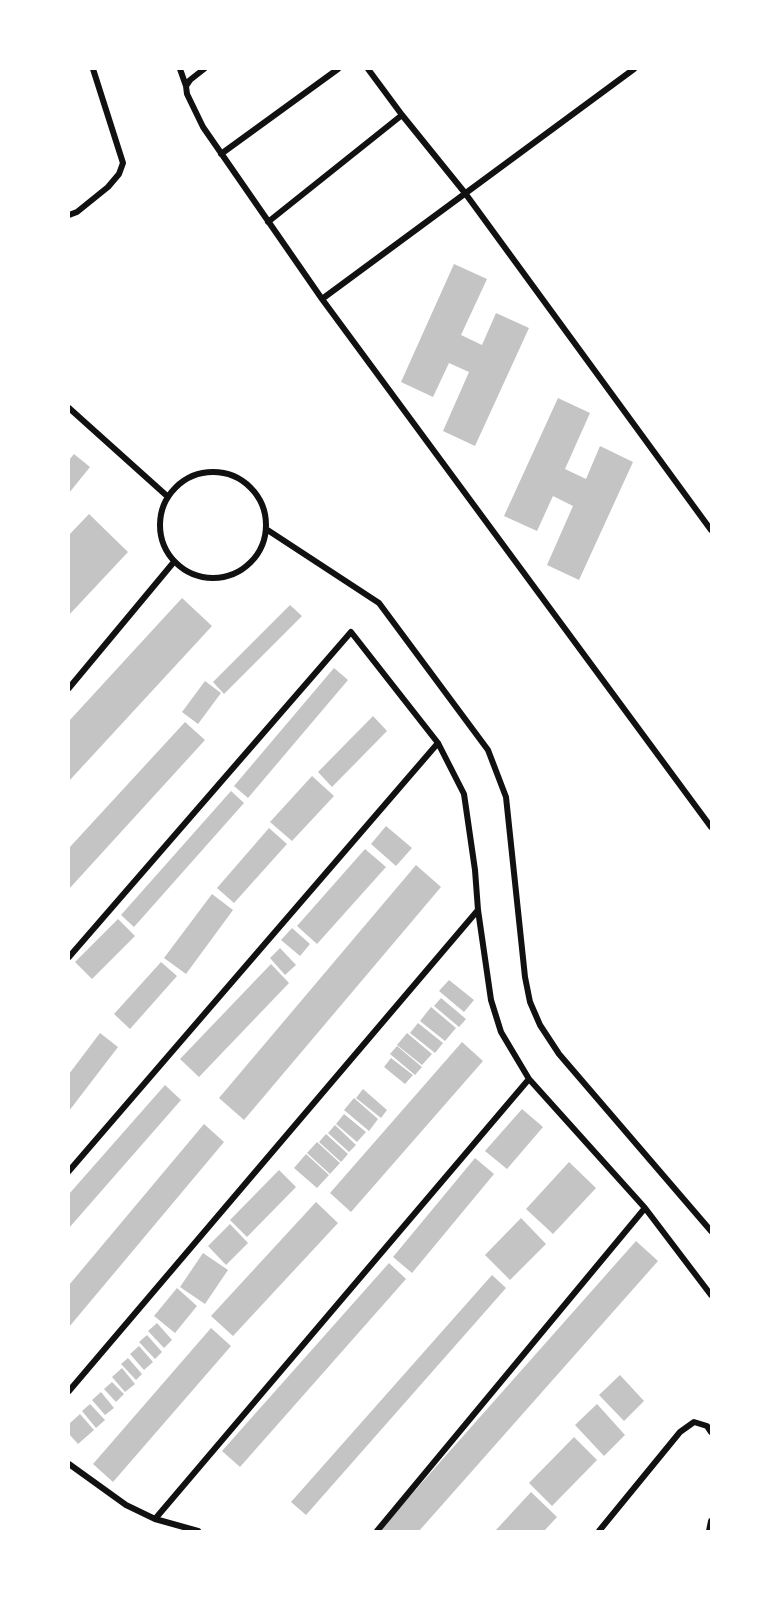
<!DOCTYPE html>
<style>
body{margin:0}
#map{position:relative;width:780px;height:1600px;overflow:hidden;background:#fff;font-family:"Times New Roman",serif}
canvas{display:block}
.frame{position:absolute;inset:0;border:70px solid #fff;pointer-events:none}
</style>
<div id="map">
<canvas width="780" height="1600"></canvas>
<div class="frame"></div>
</div>
<script>
const c = document.querySelector('canvas').getContext('2d');
c.lineJoin = 'round';
function paint(path, color) {
  c.fillStyle = color;
  c.fill(path, 'evenodd');
}
function toPath(rows) {
  const path = new Path2D();
  for (const r of rows) {
    if (r.length === 3) {
      path.moveTo(r[0] + r[2], r[1]);
      path.arc(r[0], r[1], r[2], 0, 2 * Math.PI);
      continue;
    }
    path.moveTo(r[0], r[1]);
    for (let i = 2; i < r.length; i += 2) path.lineTo(r[i], r[i + 1]);
  }
  return path;
}
function stroke(path, color, width, dash) {
  c.strokeStyle = color;
  c.lineWidth = width;
  c.lineCap = dash ? 'butt' : 'round';
  c.setLineDash(dash || []);
  c.stroke(path);
}
paint(toPath([
 [454,264,487,279,461,335,482,345,496,313,529,328,475,446,443,431,469,372,449,363,433,397,401,382],
 [558,398,590,413,565,469,586,479,600,446,633,462,579,580,547,565,573,506,553,496,537,531,504,516],
 [74,454,90,467,69,493,69,460],
 [89,514,128,552,69,615,69,535],
 [182,598,212,626,69,781,69,721],
 [290,605,302,616,224,694,213,682],
 [334,668,348,680,248,798,234,786],
 [205,681,221,693,198,724,182,712],
 [373,716,387,731,332,787,318,772],
 [185,722,205,740,69,889,69,848],
 [312,776,334,796,292,841,270,822],
 [231,791,244,803,134,927,121,915],
 [386,826,412,848,396,866,371,844],
 [269,828,287,844,234,903,217,888],
 [365,849,386,867,317,944,297,926],
 [416,865,441,887,244,1120,219,1098],
 [212,894,233,910,186,974,164,958],
 [118,919,135,936,92,979,75,962],
 [292,928,310,944,300,956,281,940],
 [280,948,296,965,285,975,270,958],
 [161,962,177,976,130,1029,114,1014],
 [271,964,289,983,199,1077,180,1059],
 [449,980,474,1000,464,1012,439,991],
 [441,998,466,1019,459,1027,434,1006],
 [431,1007,456,1028,445,1041,420,1021],
 [418,1023,443,1043,435,1053,410,1033],
 [100,1033,118,1047,69,1111,69,1074],
 [407,1033,432,1054,422,1065,397,1045],
 [462,1042,483,1061,351,1212,330,1193],
 [397,1046,422,1067,415,1075,390,1054],
 [391,1058,413,1075,405,1084,384,1067],
 [165,1085,181,1100,69,1228,69,1194],
 [363,1089,387,1110,381,1118,356,1098],
 [354,1098,378,1119,369,1131,344,1110],
 [522,1109,543,1127,507,1169,485,1151],
 [344,1114,366,1132,357,1142,336,1124],
 [204,1124,224,1142,69,1327,69,1285],
 [335,1125,356,1145,349,1152,328,1133],
 [326,1134,348,1154,341,1162,319,1142],
 [317,1142,340,1163,330,1174,307,1153],
 [306,1154,329,1175,317,1188,294,1168],
 [475,1158,494,1174,412,1273,393,1257],
 [569,1162,596,1188,553,1234,526,1209],
 [279,1170,296,1187,247,1237,230,1220],
 [316,1202,338,1223,233,1336,211,1316],
 [521,1218,546,1244,510,1280,485,1255],
 [230,1224,248,1243,226,1265,208,1246],
 [636,1241,658,1261,419,1531,379,1531],
 [203,1253,228,1270,205,1304,180,1287],
 [389,1263,406,1279,240,1467,222,1451],
 [492,1275,506,1288,306,1515,291,1502],
 [177,1288,197,1306,175,1333,154,1316],
 [157,1323,172,1340,164,1348,148,1331],
 [211,1328,231,1346,113,1482,93,1464],
 [147,1335,162,1352,155,1359,139,1342],
 [139,1346,153,1362,144,1370,130,1354],
 [128,1358,142,1374,136,1380,121,1364],
 [122,1368,135,1384,125,1392,112,1377],
 [620,1375,644,1401,624,1421,599,1395],
 [112,1382,124,1394,116,1402,104,1389],
 [101,1392,114,1408,105,1415,92,1400],
 [90,1404,105,1420,96,1428,82,1411],
 [597,1404,625,1435,604,1456,575,1425],
 [80,1414,94,1430,78,1444,69,1434,69,1424],
 [574,1437,597,1460,552,1506,529,1483],
 [531,1492,557,1517,544,1531,495,1531]
]), '#c4c4c4');
stroke(toPath([
 [180,69,186,86],
 [204,69,190,80,186,86,187,94,203,127,322,299,711,827],
 [368,69,402,115,465,193,711,530],
 [221,154,338,69],
 [69,215,77,212,108,187,119,174,123,163,93,69],
 [268,222,402,115],
 [322,299,634,69],
 [69,408,167,496],
 [213,525,53],
 [266,529,379,603,488,750,506,797,525,977,530,1002,540,1025,559,1054,711,1231],
 [69,688,173,563],
 [69,957,351,632,438,743,464,794,475,870,478,910,491,1000,501,1032,529,1079,645,1208,711,1295],
 [69,1171,438,743],
 [69,1391,478,910],
 [69,1464,126,1505,155,1519,198,1531],
 [155,1519,529,1079],
 [377,1531,645,1208],
 [599,1531,680,1432,694,1422,707,1426,711,1432],
 [709,1531,711,1521]
]), '#111', 6);
</script>
